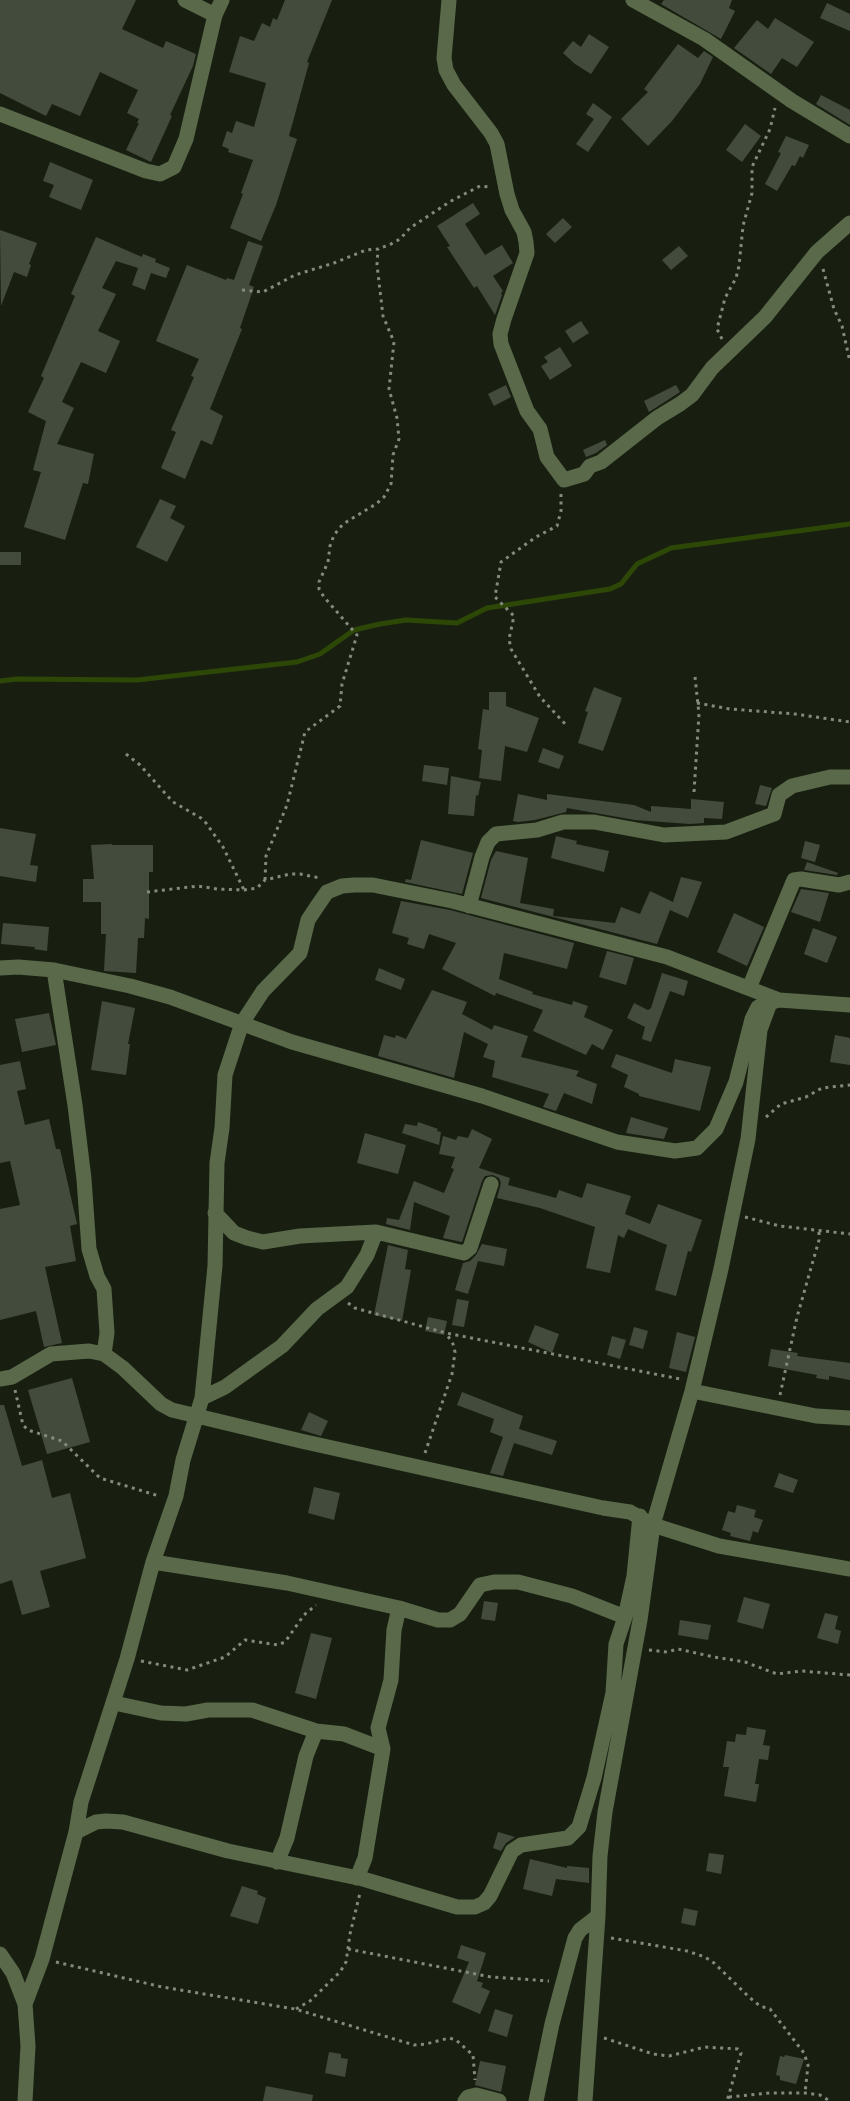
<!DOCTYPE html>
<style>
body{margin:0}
canvas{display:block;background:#181f11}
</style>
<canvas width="850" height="2101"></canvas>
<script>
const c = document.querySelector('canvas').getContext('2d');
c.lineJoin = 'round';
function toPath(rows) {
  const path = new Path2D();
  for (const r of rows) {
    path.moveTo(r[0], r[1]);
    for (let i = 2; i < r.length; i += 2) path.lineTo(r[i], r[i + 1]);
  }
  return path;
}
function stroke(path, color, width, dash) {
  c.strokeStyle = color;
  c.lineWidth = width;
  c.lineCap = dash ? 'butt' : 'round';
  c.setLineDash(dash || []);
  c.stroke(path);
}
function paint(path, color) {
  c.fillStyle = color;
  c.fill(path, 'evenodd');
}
stroke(toPath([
 [0,681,17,679,137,680,297,662,320,654,354,630,380,624,406,620,457,623,487,608,610,589,621,584,637,564,671,548,850,524]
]), '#2d4706', 5);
paint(toPath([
 [0,0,136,0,122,29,163,48,166,41,196,54,193,66,170,115,172,116,151,162,126,150,139,123,137,123,139,119,127,113,138,90,100,72,80,116,52,104,46,116,0,93],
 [285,0,332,0,307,62,309,63,289,136,297,139,276,205,261,241,230,228,243,194,241,193,253,160,228,152,229,149,222,146,227,131,232,133,236,121,254,127,266,83,229,72,240,36,254,41,262,23,270,27,273,18,277,20],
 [664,0,732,0,729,8,735,11,721,39,661,4],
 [827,3,850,14,850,31,820,18],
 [775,18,814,42,797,67,782,58,771,74,734,48,757,20,768,29],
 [589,34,609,47,591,74,575,64,563,53,573,41,581,47],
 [678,44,698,58,704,51,713,57,700,84,672,121,648,146,621,119,648,92,644,89],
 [821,95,850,110,850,125,816,104],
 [593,103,612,117,588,152,576,144,594,119,586,114],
 [745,124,761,136,742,162,726,150],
 [786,136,809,145,803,158,800,156,795,166,792,165,777,191,765,184,781,153,778,152],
 [50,162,93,180,81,210,49,197,54,185,43,181],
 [473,203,480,214,465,224,485,255,502,245,513,263,493,276,503,291,501,293,502,295,495,315,477,286,474,288,447,247,450,246,437,226],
 [563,218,572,227,555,243,546,234],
 [0,230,37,243,29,264,31,265,27,277,14,272,1,306],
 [96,237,142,257,143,254,156,259,155,262,170,268,166,278,151,273,145,290,132,285,138,268,116,261,102,288,116,294,98,331,120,341,106,373,81,362,62,402,74,408,57,444,94,454,88,484,83,483,65,540,24,527,41,472,33,470,46,421,28,412,44,378,41,376,75,296,71,294],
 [248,241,263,246,249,285,254,287,240,328,242,329,210,409,223,416,212,445,201,440,185,479,161,468,176,432,171,430,194,377,191,376,199,359,156,341,187,265,226,280,227,278,234,280],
 [679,246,688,256,671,270,662,260],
 [581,321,589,333,573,343,565,331],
 [560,347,572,366,550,380,541,366,548,362,544,357],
 [506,385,511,397,494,406,488,394],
 [676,385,680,392,649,412,644,401],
 [605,440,607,445,596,453,586,457,583,450],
 [160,499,176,506,170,518,185,526,167,562,136,547],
 [0,552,21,552,21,565,0,565],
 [594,687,622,698,603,751,578,743,588,712,585,711],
 [489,692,506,692,506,706,539,718,527,752,505,746,501,781,479,778,482,750,478,749,483,709,489,710],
 [543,748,564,756,559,769,538,762],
 [424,765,449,768,447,785,422,781],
 [451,776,481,782,478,796,476,795,474,816,448,814],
 [760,785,772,788,766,806,755,804],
 [518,794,547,800,547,794,634,805,651,812,651,806,691,809,691,799,724,802,722,819,704,818,704,823,690,824,635,820,567,808,566,812,535,820,518,822,513,821],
 [0,828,36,834,30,865,38,866,36,882,0,876],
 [556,836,577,841,576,844,609,851,604,872,551,858],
 [421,840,473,853,462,894,405,882,406,879,411,880],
 [805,841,820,845,815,862,801,858],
 [112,844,112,845,153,845,153,872,149,872,149,919,145,918,144,938,138,938,136,973,104,971,106,934,101,934,101,902,83,902,83,879,94,879,91,845],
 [496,851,528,858,520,903,554,909,553,916,615,923,621,907,640,914,650,891,673,902,681,877,702,882,688,918,670,910,657,944,481,898,491,860],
 [807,862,838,873,837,875,804,870],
 [801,889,829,893,820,922,791,912],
 [401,901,450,910,574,943,567,969,504,953,499,979,533,992,532,994,572,1005,573,1001,588,1006,584,1017,613,1030,603,1050,592,1044,586,1055,533,1031,543,1010,496,993,495,996,442,969,456,943,429,934,424,949,407,944,409,938,392,933],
 [734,913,764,927,747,966,717,952],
 [3,923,49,927,47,951,34,949,35,947,1,944],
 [813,928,837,937,827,963,804,954],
 [607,951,634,958,626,985,599,977],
 [379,968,405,979,401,990,375,980],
 [662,973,688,981,684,996,670,991,651,1042,642,1039,645,1027,627,1018,634,1003,648,1010,651,1008],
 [432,990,467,1002,462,1014,492,1030,494,1025,528,1036,521,1057,579,1071,576,1076,597,1084,592,1104,564,1093,556,1111,543,1107,549,1094,492,1077,495,1061,483,1057,488,1044,464,1032,454,1078,378,1056,384,1035,395,1038,396,1035,406,1039],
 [102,1001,135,1008,128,1044,130,1044,126,1075,91,1070],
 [49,1013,56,1045,22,1052,15,1019],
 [835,1035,850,1038,850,1065,830,1062],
 [616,1054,672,1073,675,1059,711,1067,700,1111,639,1096,639,1094,624,1087,628,1075,611,1067],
 [20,1061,26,1089,17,1091,25,1125,49,1119,56,1149,60,1149,77,1224,70,1226,76,1261,45,1267,62,1343,44,1347,36,1311,0,1320,0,1209,20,1205,10,1161,0,1163,0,1065],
 [631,1117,668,1128,664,1139,626,1133],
 [418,1122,438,1129,437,1131,441,1132,439,1145,402,1133,405,1124,417,1126],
 [472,1129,492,1139,479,1168,510,1178,508,1185,556,1198,559,1190,582,1198,587,1183,631,1196,625,1214,650,1224,658,1204,702,1220,691,1252,688,1251,676,1296,655,1290,667,1245,628,1229,624,1238,618,1235,610,1273,586,1268,595,1227,540,1208,497,1198,501,1183,499,1178,493,1175,485,1176,482,1181,462,1242,443,1238,450,1216,414,1202,410,1230,386,1224,387,1218,399,1220,414,1181,444,1193,454,1169,451,1168,455,1157,439,1154,443,1136,456,1140,458,1136,468,1138],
 [365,1133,406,1145,398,1174,357,1163],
 [482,1244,507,1249,504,1266,478,1261,468,1294,455,1290,463,1263,470,1261,476,1255],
 [388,1245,408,1250,405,1269,411,1270,402,1321,374,1315],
 [457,1299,469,1301,464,1327,452,1325],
 [428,1317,447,1321,444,1335,425,1331],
 [535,1325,559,1334,552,1353,528,1342],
 [634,1327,648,1331,643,1349,629,1345],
 [677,1332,695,1337,686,1372,669,1368],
 [612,1336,626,1340,620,1359,607,1355],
 [771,1349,798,1353,797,1356,850,1363,850,1380,829,1376,829,1380,816,1378,817,1375,768,1366],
 [72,1378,90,1442,47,1454,28,1390],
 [462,1392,523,1416,519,1429,557,1441,552,1455,514,1443,503,1476,490,1473,503,1437,490,1432,494,1419,457,1405],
 [0,1405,4,1405,22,1466,42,1460,52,1498,70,1493,86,1558,40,1571,50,1607,22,1615,12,1580,0,1584],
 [309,1412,328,1421,321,1436,301,1430],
 [779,1473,798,1480,793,1493,774,1487],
 [314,1487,340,1493,334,1520,308,1513],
 [737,1505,756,1510,754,1517,763,1520,758,1533,753,1531,750,1541,730,1536,731,1533,722,1530,728,1511,735,1513],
 [744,1597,770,1604,763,1629,737,1622],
 [484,1601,498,1603,495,1621,481,1619],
 [825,1613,838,1616,835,1629,841,1631,838,1644,817,1638],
 [680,1620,711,1625,708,1640,678,1635],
 [311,1633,332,1638,316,1699,295,1693],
 [747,1727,766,1730,763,1745,770,1746,768,1760,759,1759,755,1784,759,1784,756,1802,724,1796,729,1767,723,1767,727,1741,735,1742,736,1734,746,1735],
 [498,1832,515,1837,506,1843,501,1851,493,1848],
 [709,1853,724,1855,721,1874,706,1871],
 [530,1859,567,1868,567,1866,589,1868,589,1883,556,1879,552,1896,523,1889],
 [242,1886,258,1891,257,1894,266,1898,258,1924,230,1916],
 [684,1908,698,1911,695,1926,681,1923],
 [461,1945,486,1953,477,1981,483,1983,481,1987,490,1991,480,2014,452,2002,469,1962,457,1958],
 [495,2009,513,2015,507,2037,488,2031],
 [329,2052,341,2054,341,2058,348,2059,345,2077,325,2073],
 [785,2055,804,2059,796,2084,780,2080,780,2076,776,2075,780,2056,784,2057],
 [480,2061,506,2066,501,2092,475,2085],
 [266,2086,313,2095,312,2101,263,2101]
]), '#434b3c');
stroke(toPath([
 [823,269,834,309,842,326,850,362],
 [242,290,263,292,295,275,334,263,366,250,378,249,391,244,400,239,410,228,451,201,480,186,489,187],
 [722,339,717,329,725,298,736,278,739,266,743,226,752,193,752,167,770,129,775,108],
 [561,494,561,511,557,526,536,537,501,562,495,597,514,616,509,639,511,649,540,697,567,726],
 [697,703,730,709,795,714,850,722],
 [126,754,140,765,173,802,201,818,206,823,223,847,244,890],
 [694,792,699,714,695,677],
 [265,880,266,856,287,805,305,732,340,706,342,684,357,635,324,597,319,589,319,582,328,562,330,546,334,535,343,524,376,504,384,497,391,484,393,455,399,439,397,418,389,389,394,342,383,316,377,265,378,249],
 [147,892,198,886,217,889,244,890,257,888,265,880,290,874,300,874,320,878],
 [766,1117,781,1104,806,1097,822,1088,850,1085],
 [745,1217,780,1226,850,1234],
 [348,1303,355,1308,446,1333,680,1379],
 [15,1390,23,1425,28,1430,62,1441,100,1478,159,1496],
 [780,1395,797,1317,819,1240,819,1230],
 [425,1453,452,1374,455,1352,453,1344,446,1333],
 [649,1650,667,1652,678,1649,714,1657,745,1662,777,1674,801,1671,850,1675],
 [141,1661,187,1670,225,1657,245,1640,278,1645,285,1642,304,1615,316,1605],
 [611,1938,687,1951,705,1957,714,1963,749,1997,760,2006,770,2009,804,2053,808,2065,805,2093],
 [348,1949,491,1977,549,1981],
 [56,1962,162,1987,295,2009,414,2045,426,2044,449,2038,456,2040,473,2055,475,2080],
 [296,2009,310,2001,340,1972,346,1962,350,1934,360,1893],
 [604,2038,653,2054,669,2056,705,2047,738,2049,741,2053,727,2101],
 [729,2097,770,2093,805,2093,820,2095,830,2101]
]), '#848a7e', 3, [3, 4.5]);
stroke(toPath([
 [185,0,215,15],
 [449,0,444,58,446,70,454,85,491,133,497,144,507,194,512,210,524,232,526,242,527,253,504,319,500,334,501,344,527,411,540,429,547,457,564,480,584,474,590,466,601,462,657,418,680,404,692,395,712,368,765,317,817,252,850,223],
 [633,0,704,39,792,101,850,136],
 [0,114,146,171,160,174,174,167,186,139,215,15,222,0],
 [469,906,482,857,488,842,496,834,537,830,563,822,594,822,664,835,726,832,774,814,779,795,792,786,830,777,850,777],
 [0,968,18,967,54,970,130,986,170,997,292,1042,482,1096,617,1142,675,1151,697,1148,716,1129,736,1082,752,1019,758,1007,767,1004],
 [54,970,75,1105,84,1179,89,1249,97,1276,104,1289,107,1333,104,1354],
 [749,988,794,880,801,879,839,885,850,882],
 [215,1213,234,1233,247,1238,263,1242,300,1236,376,1232,464,1253,470,1248,491,1184],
 [0,1379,12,1377,51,1354,89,1351,104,1354,123,1368,161,1404,172,1410,301,1441,603,1508,630,1512,653,1525,719,1546,850,1569],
 [692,1391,816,1416,850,1418],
 [202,1398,225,1387,282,1346,317,1309,347,1287,367,1255,376,1232],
 [153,1562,287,1583,399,1608,438,1620,450,1620,460,1614,480,1585,494,1582,518,1582,572,1596,625,1617],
 [114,1703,161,1713,186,1714,208,1710,252,1710,316,1731,344,1734,383,1749],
 [76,1832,96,1822,106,1821,123,1822,228,1851,363,1879,457,1907,475,1907,484,1903,490,1896,512,1851,521,1845,568,1838,579,1827,594,1778,613,1693,616,1644,625,1617,634,1576,640,1516],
 [277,1862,287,1838,306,1756,316,1731],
 [357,1878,365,1858,383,1749,378,1728,391,1680,394,1630,399,1608],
 [0,1954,13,1973,25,2004,28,2046,25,2101],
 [25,2004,42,1959,76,1832,81,1802,127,1659,153,1562,176,1496,183,1460,202,1398,215,1266,217,1163,222,1128,225,1075,242,1023,263,991,300,953,308,920,318,905,327,892,342,886,354,885,373,885,452,901,667,957,779,1000],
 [465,2101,468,2097,476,2095,499,2101],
 [536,2101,552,2024,575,1938,580,1930,598,1916],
 [585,2101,598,1916,600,1856,605,1812,640,1620,653,1525,692,1391,721,1269,748,1139,760,1030,770,1003,779,1000,850,1005]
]), '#596949', 15);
</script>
